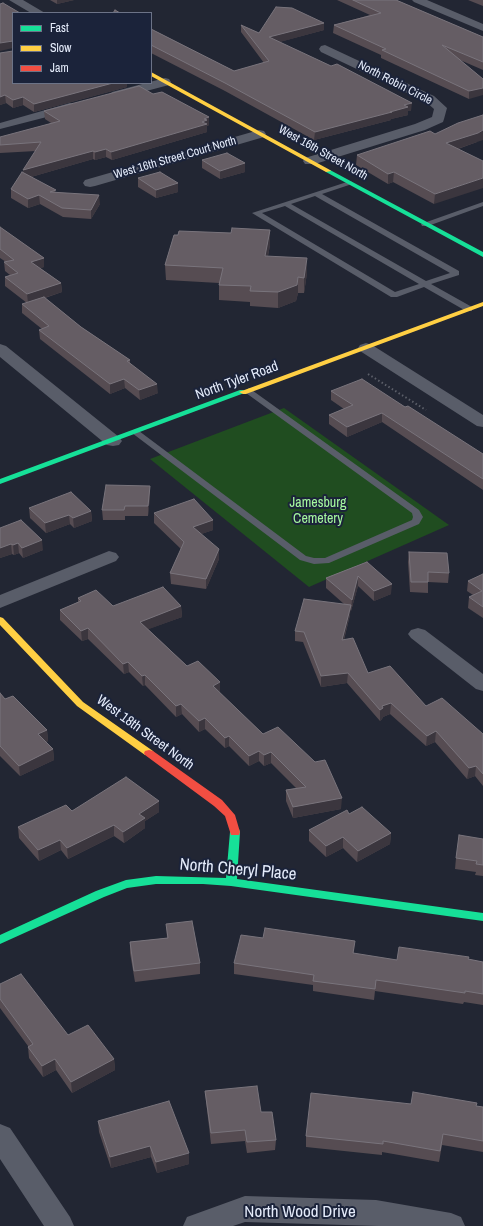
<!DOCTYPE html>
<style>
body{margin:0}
#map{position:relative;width:483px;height:1226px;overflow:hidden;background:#222633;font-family:"Archivo Narrow",sans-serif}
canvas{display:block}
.legend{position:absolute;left:12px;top:12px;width:140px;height:72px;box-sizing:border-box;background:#1b233a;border:1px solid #6c7387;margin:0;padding:5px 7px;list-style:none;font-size:12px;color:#e5ecfb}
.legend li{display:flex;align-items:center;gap:8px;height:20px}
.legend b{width:20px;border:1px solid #6c7387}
</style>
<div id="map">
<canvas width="483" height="1226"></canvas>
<ul class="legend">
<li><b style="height:5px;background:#16e098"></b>Fast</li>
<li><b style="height:5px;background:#ffcf43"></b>Slow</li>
<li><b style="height:5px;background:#f24e42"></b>Jam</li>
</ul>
</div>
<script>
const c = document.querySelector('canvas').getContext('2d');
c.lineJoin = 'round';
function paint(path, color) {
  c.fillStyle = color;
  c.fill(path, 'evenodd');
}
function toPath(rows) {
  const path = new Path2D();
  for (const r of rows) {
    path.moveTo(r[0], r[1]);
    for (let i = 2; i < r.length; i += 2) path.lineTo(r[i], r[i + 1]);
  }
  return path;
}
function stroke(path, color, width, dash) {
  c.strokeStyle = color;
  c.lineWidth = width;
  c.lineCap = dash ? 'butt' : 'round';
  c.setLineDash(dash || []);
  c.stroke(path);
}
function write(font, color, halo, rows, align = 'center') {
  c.font = font + ' "Archivo Narrow",sans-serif';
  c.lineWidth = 4;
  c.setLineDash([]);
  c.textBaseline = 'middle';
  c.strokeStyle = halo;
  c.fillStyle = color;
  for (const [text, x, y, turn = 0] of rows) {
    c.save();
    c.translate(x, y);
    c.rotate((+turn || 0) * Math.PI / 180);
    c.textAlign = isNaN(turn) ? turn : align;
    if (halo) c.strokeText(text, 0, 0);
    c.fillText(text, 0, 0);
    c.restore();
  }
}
paint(toPath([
 [284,408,449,525,309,587,150,459]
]), '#204d20');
stroke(toPath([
 [368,374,426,410]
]), '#5c5f69', 2, [1.5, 2.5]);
paint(toPath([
 [350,181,352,182,352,184,322,194,459,271,459,275,431,284,472,307,472,311,466,311,424,287,397,297,391,297,252,213,350,181],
 [315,196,450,273,426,281,291,204,315,196],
 [285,206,419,284,395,292,262,213,285,206],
 [483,202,483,206,428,226,422,226,421,224,483,202],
 [249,388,419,510,423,517,419,524,329,563,314,564,300,560,132,433,136,430,139,431,306,556,314,558,325,558,412,520,413,517,412,513,246,393,245,391,249,388]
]), '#595d69');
paint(toPath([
 [9,0,23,0,45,13,31,13,9,0],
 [412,0,427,0,483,24,483,31,414,2,412,0],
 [325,45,434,96,447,108,444,119,443,122,425,130,315,164,305,164,303,161,305,158,415,124,432,117,434,109,426,102,321,52,319,49,321,46,325,45],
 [165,78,169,79,171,82,169,85,116,99,112,98,110,95,112,92,165,78],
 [70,103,74,104,76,107,74,110,0,129,0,123,70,103],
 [259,130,264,131,266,134,264,137,95,186,90,187,85,186,83,183,85,180,259,130],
 [366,343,372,345,483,415,483,427,477,426,360,351,358,348,360,345,366,343],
 [0,344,6,346,119,437,122,441,119,445,113,446,107,445,0,357,0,344],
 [109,551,116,553,119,557,116,561,0,608,0,595,109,551],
 [418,628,425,630,483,674,483,691,476,689,411,638,408,634,411,630,418,628],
 [0,1124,10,1128,70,1217,74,1226,44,1226,0,1159,0,1124],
 [245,1196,376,1200,451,1213,461,1217,465,1226,378,1226,245,1222,233,1226,183,1226,187,1217,245,1196]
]), '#595d69');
paint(toPath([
 [326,170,330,170,483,252,483,257,326,172,326,170],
 [240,390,243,390,247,392,0,484,0,479,240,390],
 [235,828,239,829,240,832,237,879,483,913,483,921,231,886,203,884,156,884,127,888,104,897,0,944,0,935,96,891,126,880,156,876,226,878,230,832,231,829,235,828]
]), '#16e098');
paint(toPath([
 [151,72,330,170,331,171,326,172,151,76,151,72],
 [483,302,483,306,246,394,243,394,239,392,483,302],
 [0,617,3,618,83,702,153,751,154,753,153,755,145,755,77,706,0,625,0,617]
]), '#ffcf43');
paint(toPath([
 [149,750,153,751,222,800,235,815,240,832,239,835,231,835,225,816,214,806,145,755,144,753,145,751,149,750]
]), '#f24e42');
paint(toPath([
 [50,0,74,0,57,4],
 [337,0,396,0,483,37,483,70,460,60,483,79,469,99,381,58,381,55,333,33,334,25,370,15],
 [468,0,483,0,483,6],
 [324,23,324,30,279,42,411,111,408,111,408,115,391,119,391,120,314,140,225,91,151,53,151,29,234,71,264,63,241,32,241,25,259,33],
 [0,53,13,83,127,83,127,87,34,112,23,105,13,108,6,103,0,105],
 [153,94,209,117,209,125,207,126,207,132,112,160,106,157,95,160,93,159,31,177,56,192,100,204,91,219,63,217,40,204,28,208,11,198,11,189,23,172,36,151,0,153,0,145,51,123,45,119,44,111],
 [435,134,477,142,458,149,434,204,393,182,388,184,356,165,357,155],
 [202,160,245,172,220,179,202,168],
 [138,178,178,192,156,198,138,187],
 [0,227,44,258,44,267,40,268,61,283,62,292,45,298,81,327,130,360,130,363,158,393,140,400,125,388,110,394,40,339,39,330,42,329,22,313,22,304,27,303,5,286,5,277,10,275,5,271,4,262,6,262,0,258],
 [270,230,270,245,268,256,307,273,304,293,298,293,296,301,278,308,250,306,250,302,219,300,219,283,166,280,165,265,178,235,231,233],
 [331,391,405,407,483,454,483,490,382,422,347,437,329,424,329,415,344,409,331,400],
 [150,486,150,496,148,516,125,516,125,520,103,520,102,510],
 [29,508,91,511,92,521,74,528,70,524,46,533,30,518],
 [154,513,213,520,213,530,201,534,219,559,206,589,171,584,170,573,181,549,154,523],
 [0,528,43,550,23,558,19,553,14,555,12,554,0,558],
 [409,552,449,573,448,583,428,582,428,593,410,592,408,562],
 [367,562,391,594,374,601,358,586,351,611,350,610,350,615,344,640,368,673,426,706,483,734,483,786,475,776,467,779,435,742,426,746,390,714,383,717,382,719,380,721,347,683,321,687,303,642,295,641,295,631,344,604,326,588,326,578],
 [483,574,483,618,468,608,469,597,473,595,467,591,468,581],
 [78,598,113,606,181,606,182,617,148,629,187,666,220,693,341,809,293,818,286,801,286,790,296,788,271,763,264,766,259,761,249,766,229,746,225,748,205,729,199,732,182,714,176,717,145,685,143,686,129,672,124,674,88,639,82,641,60,620,60,610,78,602],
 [0,693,5,699,47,730,48,741,46,742,53,749,54,760,20,776,0,756],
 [159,801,159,812,145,821,145,828,124,843,114,836,68,859,61,850,39,861,19,838,18,827,72,811],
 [349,814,391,833,390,844,357,862,343,848,326,857,309,841,309,830],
 [483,839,483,876,475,875,476,872,455,869,456,858],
 [166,924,200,963,200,974,135,982,130,953,130,942,167,938],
 [263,938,354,954,397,960,468,959,483,962,483,1005,464,1002,463,1004,375,991,374,1000,313,991,313,985,234,974,234,963],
 [0,984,68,1035,114,1059,115,1070,72,1093,56,1070,43,1077,29,1058,28,1047,28,1046,0,1008],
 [205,1091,261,1112,276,1140,275,1150,247,1153,245,1141,211,1144,206,1101],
 [411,1104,476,1106,483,1107,483,1152,442,1145,439,1162,382,1152,382,1155,306,1147,306,1136],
 [98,1121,189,1164,157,1173,151,1157,111,1168,99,1132]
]), '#564c52');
paint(toPath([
 [57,0,74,0,57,4],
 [324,23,324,30,269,45,269,37],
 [13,41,13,48,0,51,0,43],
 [113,83,127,83,127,87,34,112,34,104],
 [483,88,483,95,469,99,469,91],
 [5,95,6,103,0,105,0,97],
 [23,97,23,105,13,108,13,100],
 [412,103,411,111,408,111,408,115,391,119,391,120,314,140,315,132,390,112,404,105],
 [209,117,209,125,207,126,207,132,112,160,111,152,202,122,204,119],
 [483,130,483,140,477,142,445,153,446,143],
 [106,149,106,157,95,160,95,152],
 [93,151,93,159,24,179,23,170],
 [245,163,245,172,220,179,220,171],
 [394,172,393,182,388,184,388,174],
 [483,178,483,188,434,204,435,194],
 [178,183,178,192,156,198,156,190],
 [39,195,40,204,28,208,28,199],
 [99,195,100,204,91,219,91,210],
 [270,230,270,245,265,271,265,256],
 [44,258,44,267,32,271,31,262],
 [307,258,307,273,304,293,304,278],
 [298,277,298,293,296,301,278,308,278,292],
 [61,283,62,292,28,303,27,294],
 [124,379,125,388,110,394,110,384],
 [157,384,158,393,140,400,139,390],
 [382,413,382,422,347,437,347,427],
 [150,486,150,496,148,516,148,506],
 [91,511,92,521,74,528,73,518],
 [69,515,70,524,46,533,45,523],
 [213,520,213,530,193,537,193,527],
 [42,540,43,550,23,558,22,548],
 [18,543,19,553,14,555,13,545],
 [11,544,12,554,0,558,0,548],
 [219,549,219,559,206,589,206,579],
 [358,576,358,586,351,611,352,600],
 [392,584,391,594,374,601,374,591],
 [351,605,350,615,341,650,342,640],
 [181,606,182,617,141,632,140,622],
 [88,628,88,639,82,641,81,631],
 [128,662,129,672,124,674,123,664],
 [348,673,347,683,321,687,321,676],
 [145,675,145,685,143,686,142,676],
 [220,682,220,693,213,686],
 [391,703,390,714,383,717,382,719,380,721,380,710,382,706],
 [181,704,182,714,176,717,176,706],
 [205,718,205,729,199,732,199,721],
 [47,730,48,741,39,745,38,734],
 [436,731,435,742,426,746,427,736],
 [229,736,229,746,225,748,225,738],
 [53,749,54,760,20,776,19,766],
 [259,751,259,761,249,766,249,756],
 [271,752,271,763,264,766,264,755],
 [476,766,475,776,467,779,469,768],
 [342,798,341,809,293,818,293,807],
 [159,801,159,812,145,821,145,828,124,843,123,832,139,814],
 [114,825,114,836,68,859,67,848],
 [391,833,390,844,357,862,358,851],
 [343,837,343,848,326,857,326,846],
 [60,840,61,850,39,861,38,850],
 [355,941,354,952,352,964,353,953],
 [55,1059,56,1070,43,1077,42,1066],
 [114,1059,115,1070,72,1093,71,1082],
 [150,1146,151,1157,111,1168,110,1157],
 [189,1153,189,1164,157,1173,156,1162]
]), '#3b363e');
const building = toPath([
 [353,0,396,0,483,37,483,62,442,45,483,79,483,88,469,91,382,50,386,49,334,25,381,13,353,0],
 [3,3,20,13,13,13,13,41,0,43,0,4,3,3],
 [276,7,292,8,324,23,269,37,331,66,337,64,412,103,404,105,408,107,390,112,392,112,315,132,225,83,151,45,151,29,234,71,269,61,241,25,259,33,276,7],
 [115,10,120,13,113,13,115,10],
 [13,51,13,83,113,83,34,104,23,97,13,100,5,95,0,97,0,53,13,51],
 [139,86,153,94,162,92,209,117,204,119,207,120,202,122,207,124,111,152,106,149,95,152,93,151,23,170,41,142,0,145,0,137,60,121,44,111,139,86],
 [483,115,483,130,478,133,446,143,483,161,483,178,435,194,394,172,388,174,357,155,430,131,435,134,458,123,483,115],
 [227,153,245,163,220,171,202,160,227,153],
 [22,172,56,190,50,192,99,195,91,210,62,208,39,195,28,199,11,189,22,172],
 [160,172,178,183,156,190,138,178,160,172],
 [0,227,44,258,31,262,61,283,27,294,5,277,18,273,4,262,14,260,0,249,0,227],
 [232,228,270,230,265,256,307,258,304,278,298,277,297,285,278,292,250,291,251,286,219,285,223,268,165,265,174,235,178,235,179,231,231,233,232,228],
 [44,297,81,327,130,360,127,361,157,384,139,390,124,379,110,384,39,330,49,326,22,304,44,297],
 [362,379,405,407,408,406,483,454,483,479,382,413,347,427,329,415,353,405,331,391,362,379],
 [106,485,150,486,148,506,125,506,124,510,102,510,106,485],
 [71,492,91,511,73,518,69,515,45,523,29,508,71,492],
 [194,499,213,520,193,527,219,549,206,579,170,573,184,542,154,513,194,499],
 [21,520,42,540,22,548,18,543,13,545,11,544,0,548,0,528,21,520],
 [409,552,447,553,449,573,428,572,428,582,411,582,409,552],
 [367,562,392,584,374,591,358,576,352,600,326,578,367,562],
 [483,574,483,607,469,597,482,591,468,581,483,574],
 [163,587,181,606,140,622,187,666,198,661,220,682,213,686,263,734,278,727,315,762,325,760,342,798,293,807,286,790,306,787,271,752,264,755,259,751,249,756,229,736,225,738,205,718,199,721,181,704,176,706,145,675,142,676,128,662,123,664,88,628,81,631,60,610,81,601,78,598,96,590,113,606,163,587],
 [304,599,351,605,342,640,353,638,368,673,390,666,426,706,442,698,483,734,483,774,476,766,469,768,436,731,427,736,391,703,382,706,383,708,380,710,348,673,321,676,304,632,295,631,304,599],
 [0,693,5,699,13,696,47,730,38,734,53,749,19,766,0,746,0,693],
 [126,777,159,801,139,814,145,818,123,832,114,825,67,848,60,840,38,850,18,827,66,805,72,811,126,777],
 [362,807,391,833,358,851,343,837,326,846,309,830,347,810,349,814,362,807],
 [459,835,483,839,483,865,476,864,477,861,456,858,459,835],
 [192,921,200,963,134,971,130,942,168,938,166,924,192,921],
 [265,928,355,941,353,953,397,960,399,947,469,957,468,959,483,962,483,994,465,991,465,993,376,980,375,989,313,981,314,975,234,963,241,935,263,938,265,928],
 [21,974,68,1035,88,1025,114,1059,71,1082,55,1059,42,1066,28,1047,33,1044,0,999,0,984,21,974],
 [257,1086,261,1112,272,1112,276,1140,247,1142,245,1130,211,1133,205,1091,257,1086],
 [413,1092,477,1103,476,1106,483,1107,483,1141,443,1134,440,1151,383,1141,383,1144,306,1136,311,1093,411,1104,413,1092],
 [169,1101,189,1153,156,1162,150,1146,110,1157,98,1121,169,1101]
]);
paint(building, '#655d64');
stroke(building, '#79747c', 1);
write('12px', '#e5ecfb', '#1b233a', [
 ["North Robin Circle",395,83,27],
 ["West 16th Street North",323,153,29],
 ["West 16th Street Court North",175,158,-16]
]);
write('14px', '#e5ecfb', '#1b233a', [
 ["North Tyler Road",237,381,-20],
 ["West 18th Street North",145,733,36]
]);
write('14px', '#a5f89e', '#1b233a', [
 ["Jamesburg",318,503],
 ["Cemetery",318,519]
]);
write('17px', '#e5ecfb', '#1b233a', [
 ["North Cheryl Place",238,870,5],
 ["North Wood Drive",300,1212]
]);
</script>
